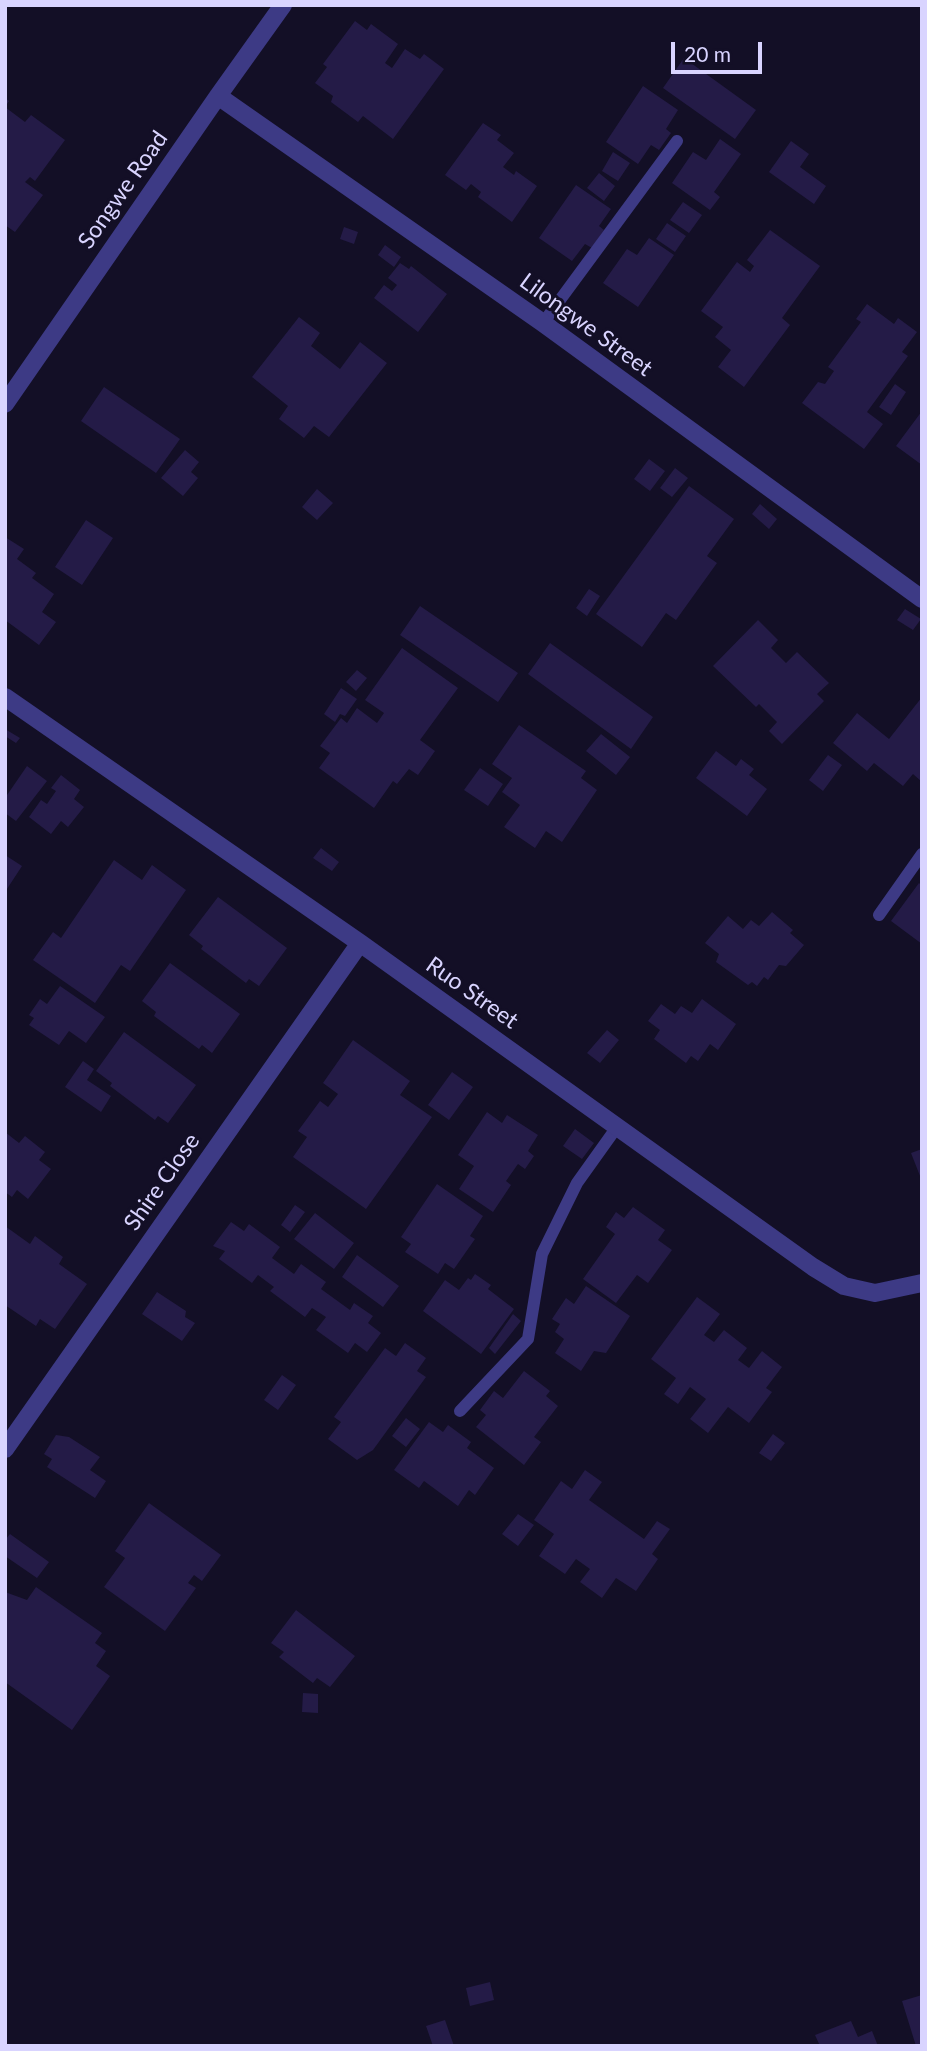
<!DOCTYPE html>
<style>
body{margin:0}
#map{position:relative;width:927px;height:2051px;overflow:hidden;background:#130f26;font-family:Lato,sans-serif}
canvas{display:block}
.frame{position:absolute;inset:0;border:7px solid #d9d4ff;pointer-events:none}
.scale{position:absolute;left:671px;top:42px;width:91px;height:32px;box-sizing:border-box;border:4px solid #d9d4ff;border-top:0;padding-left:9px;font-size:21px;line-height:24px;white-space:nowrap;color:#d9d4ff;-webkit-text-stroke:5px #130f26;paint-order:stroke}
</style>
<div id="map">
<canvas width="927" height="2051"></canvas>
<div class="frame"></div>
<div class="scale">20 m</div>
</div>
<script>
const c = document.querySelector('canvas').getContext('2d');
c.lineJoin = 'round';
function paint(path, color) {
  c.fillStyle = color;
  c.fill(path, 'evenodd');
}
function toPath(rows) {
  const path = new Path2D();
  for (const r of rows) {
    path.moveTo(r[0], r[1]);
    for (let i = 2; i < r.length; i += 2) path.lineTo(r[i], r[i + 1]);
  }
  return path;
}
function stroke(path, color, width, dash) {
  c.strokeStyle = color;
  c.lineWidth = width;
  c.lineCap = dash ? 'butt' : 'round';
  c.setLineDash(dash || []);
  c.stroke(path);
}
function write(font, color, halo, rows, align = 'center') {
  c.font = font + ' Lato,sans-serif';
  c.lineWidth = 6;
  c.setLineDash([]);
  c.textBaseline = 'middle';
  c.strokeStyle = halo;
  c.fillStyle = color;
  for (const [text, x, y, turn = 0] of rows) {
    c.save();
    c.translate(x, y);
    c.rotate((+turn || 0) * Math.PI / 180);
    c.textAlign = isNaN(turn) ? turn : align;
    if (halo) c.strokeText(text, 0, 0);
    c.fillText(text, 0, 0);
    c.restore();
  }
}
paint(toPath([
 [355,21,367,30,371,24,398,44,385,63,392,68,405,49,420,59,424,54,444,69,393,139,363,116,358,122,331,102,333,96,315,83,327,67,323,64],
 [684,58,756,110,735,139,663,88],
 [643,86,678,110,666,129,671,133,659,150,651,145,638,164,606,142],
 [5,98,9,101,5,107,25,122,31,115,65,140,35,181,30,177,25,182,43,195,15,232,5,225],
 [483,123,501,135,497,140,514,153,503,167,514,175,516,171,537,186,512,222,478,197,481,192,471,184,466,190,445,175],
 [720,139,741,154,714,192,720,197,710,210,672,183,693,152,706,160],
 [791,141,809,154,800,167,826,186,814,204,769,172],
 [613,152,630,163,618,181,602,171],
 [599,173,615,186,604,201,587,188],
 [576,185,611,209,599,226,604,230,592,248,585,244,572,261,539,238],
 [683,202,702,215,689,233,670,220],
 [667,223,686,236,675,252,656,239],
 [344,227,358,232,354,244,340,239],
 [770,230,820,266,782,318,790,325,744,387,718,367,731,350,715,337,723,327,701,311,737,262,750,272,754,266,747,260],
 [649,238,674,255,638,307,603,283,627,249,637,255],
 [385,245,401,257,394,267,378,255],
 [400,263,409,269,411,266,447,294,418,332,374,298,384,285,392,291,397,285,388,278],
 [867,304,894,324,898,318,917,332,902,352,908,356,867,412,883,424,864,449,802,403,818,382,825,384,834,371,828,367,861,322,856,319],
 [299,317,320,333,311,346,340,369,360,342,387,363,329,437,314,426,304,438,279,419,288,406,252,377],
 [895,384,906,392,891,415,879,407],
 [104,387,180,439,156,473,81,421],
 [922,411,922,465,896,446],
 [185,450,199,462,191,472,198,478,183,496,161,478],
 [649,459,665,471,650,491,634,479],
 [675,468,688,478,672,497,660,488],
 [689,486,734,519,707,556,717,563,676,620,666,613,642,647,596,614],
 [317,489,333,503,317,520,302,507],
 [760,504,777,519,769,529,752,514],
 [86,520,113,538,82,585,55,567],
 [5,537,24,549,17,559,36,573,32,578,54,594,42,612,56,622,39,645,5,620],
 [589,589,600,596,587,616,576,608],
 [420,606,518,673,498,702,400,635],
 [905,609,921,619,913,630,897,620],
 [758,620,778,640,771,648,786,663,797,652,829,683,817,694,824,701,782,744,769,731,777,722,759,704,756,707,713,666],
 [550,643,653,717,631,749,528,674],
 [402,648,458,688,420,740,435,751,418,775,409,769,397,784,393,781,374,808,319,768,330,753,320,746,341,718,347,723,357,708,377,723,384,713,365,700],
 [357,670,367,678,356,691,346,682],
 [341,688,357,699,345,716,340,714,335,722,324,714],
 [922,697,922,782,913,774,903,786,874,763,867,771,833,743,857,713,889,739],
 [519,725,586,771,581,778,597,790,562,842,546,831,535,848,504,827,520,805,502,792,512,778,492,764],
 [5,729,20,738,16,743,5,736],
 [601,734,630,757,616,775,586,751],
 [716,751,736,766,741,759,754,769,749,775,767,789,747,816,696,778],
 [828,755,842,765,823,791,809,780],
 [27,766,47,781,16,821,5,813,5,798],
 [480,768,503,784,488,806,464,790],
 [61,775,80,790,74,799,84,807,68,827,61,821,51,834,29,817,41,800,47,804,56,791,51,788],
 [321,848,339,862,332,871,313,858],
 [5,855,22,866,5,892],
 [114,860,142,880,152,865,186,890,130,971,121,965,95,1003,33,960,53,932,61,938],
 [919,883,922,886,922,944,891,921],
 [218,897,287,948,259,986,249,979,246,983,201,949,203,946,189,935],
 [772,912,793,930,790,933,804,945,786,966,779,965,768,980,764,977,757,986,752,982,748,985,716,962,719,954,705,943,728,916,743,929,751,920,759,926],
 [170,963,240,1014,212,1053,202,1045,199,1049,154,1016,156,1012,142,1001],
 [60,986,105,1017,86,1043,69,1031,59,1045,29,1025,34,1018,29,1015,40,999,47,1004],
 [702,999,736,1024,718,1050,710,1044,698,1061,691,1056,686,1063,654,1039,660,1030,648,1021,661,1004,675,1014,681,1006,692,1013],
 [607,1030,619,1040,600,1063,587,1053],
 [124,1032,196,1085,168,1123,158,1116,155,1120,110,1086,112,1083,96,1071],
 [353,1040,410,1081,400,1095,432,1117,366,1209,293,1157,307,1137,298,1131,320,1101,328,1107,338,1094,323,1083],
 [83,1061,94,1069,87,1080,111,1096,101,1112,65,1087],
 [452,1072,473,1087,449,1120,428,1105],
 [487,1112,502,1123,507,1115,538,1135,528,1151,534,1156,525,1169,518,1164,506,1181,511,1185,493,1212,459,1189,474,1166,458,1155],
 [575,1129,594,1143,582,1159,563,1146],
 [5,1132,19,1143,25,1136,45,1152,39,1160,51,1169,28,1199,17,1190,12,1197,5,1192],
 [922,1149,922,1181,911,1153],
 [437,1184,483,1216,470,1236,475,1239,454,1269,445,1263,438,1274,405,1252,411,1244,401,1237],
 [295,1205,305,1212,290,1232,281,1225],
 [633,1207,665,1230,658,1240,672,1250,648,1283,637,1275,616,1303,583,1279,615,1234,606,1227,616,1212,624,1218],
 [315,1213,354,1243,334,1269,294,1239],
 [231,1222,244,1231,249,1224,280,1247,272,1258,294,1274,301,1264,326,1282,321,1289,350,1310,354,1303,373,1316,368,1323,381,1333,367,1352,355,1343,348,1353,316,1330,326,1317,312,1308,305,1317,270,1291,274,1287,258,1275,252,1283,219,1259,225,1251,213,1246],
 [5,1226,30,1244,35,1236,63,1257,59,1264,87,1284,55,1329,40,1319,36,1326,5,1305],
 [357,1255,399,1286,383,1307,342,1277],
 [475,1274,491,1285,488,1289,514,1309,481,1354,423,1311,445,1280,459,1290,468,1278,471,1280],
 [586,1286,630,1316,606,1353,594,1351,581,1371,555,1353,564,1339,555,1332,560,1324,552,1319,566,1298,574,1304],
 [157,1292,186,1311,185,1317,195,1323,182,1341,142,1314],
 [697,1297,720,1314,704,1335,714,1342,724,1330,747,1348,738,1360,749,1368,762,1351,782,1367,766,1388,772,1392,749,1423,728,1407,708,1433,690,1419,706,1399,690,1387,678,1404,664,1394,676,1378,651,1359],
 [513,1314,521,1321,495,1354,489,1348],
 [405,1343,426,1358,417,1371,426,1377,373,1450,357,1460,328,1439,341,1422,334,1417,385,1348,396,1356],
 [524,1371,550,1391,546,1396,558,1406,534,1437,541,1442,524,1465,476,1427,486,1415,480,1410,494,1391,503,1398],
 [282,1375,296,1385,278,1410,264,1400],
 [406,1418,420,1429,406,1447,392,1436],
 [429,1422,443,1432,448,1425,471,1442,467,1448,494,1468,475,1495,469,1490,458,1506,424,1481,419,1488,394,1470],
 [773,1434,785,1443,771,1461,759,1453],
 [56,1435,69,1437,100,1457,90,1470,106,1481,95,1498,47,1467,52,1459,44,1454],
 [585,1470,602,1482,589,1500,644,1539,657,1521,670,1529,652,1554,658,1559,636,1591,616,1578,602,1598,580,1582,590,1569,576,1559,565,1574,539,1556,554,1534,534,1520,561,1481,572,1489],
 [149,1503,221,1555,202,1581,194,1575,188,1583,196,1588,165,1631,104,1587,125,1558,115,1551],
 [518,1514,534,1525,518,1546,502,1534],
 [10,1534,49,1562,37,1578,5,1556,5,1540],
 [36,1587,102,1633,95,1643,106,1651,96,1666,110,1676,72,1730,5,1682,5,1592,27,1600],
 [296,1610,355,1656,330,1687,317,1678,313,1683,279,1657,284,1652,271,1643],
 [303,1693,318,1694,318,1713,302,1712],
 [490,1982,494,2000,470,2006,466,1988],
 [922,1995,922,2046,916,2046,902,2001],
 [445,2020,454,2046,433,2046,426,2026],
 [851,2021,858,2037,872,2031,878,2046,820,2046,815,2035]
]), '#241b47');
stroke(toPath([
 [543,323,677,141],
 [879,915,922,854],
 [460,1411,528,1339,542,1254,577,1183,617,1127]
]), '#3d3a85', 12);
stroke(toPath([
 [218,96,543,323,922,599],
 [5,404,218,96,283,5],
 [5,697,360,943,813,1267,844,1286,875,1293,922,1283],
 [5,1449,360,943]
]), '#3d3a85', 18);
write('23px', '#d9d4ff', '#130f26', [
 ["Songwe Road",123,190,-55],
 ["Lilongwe Street",586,325,36],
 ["Ruo Street",472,993,35],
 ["Shire Close",162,1182,-55]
]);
</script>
